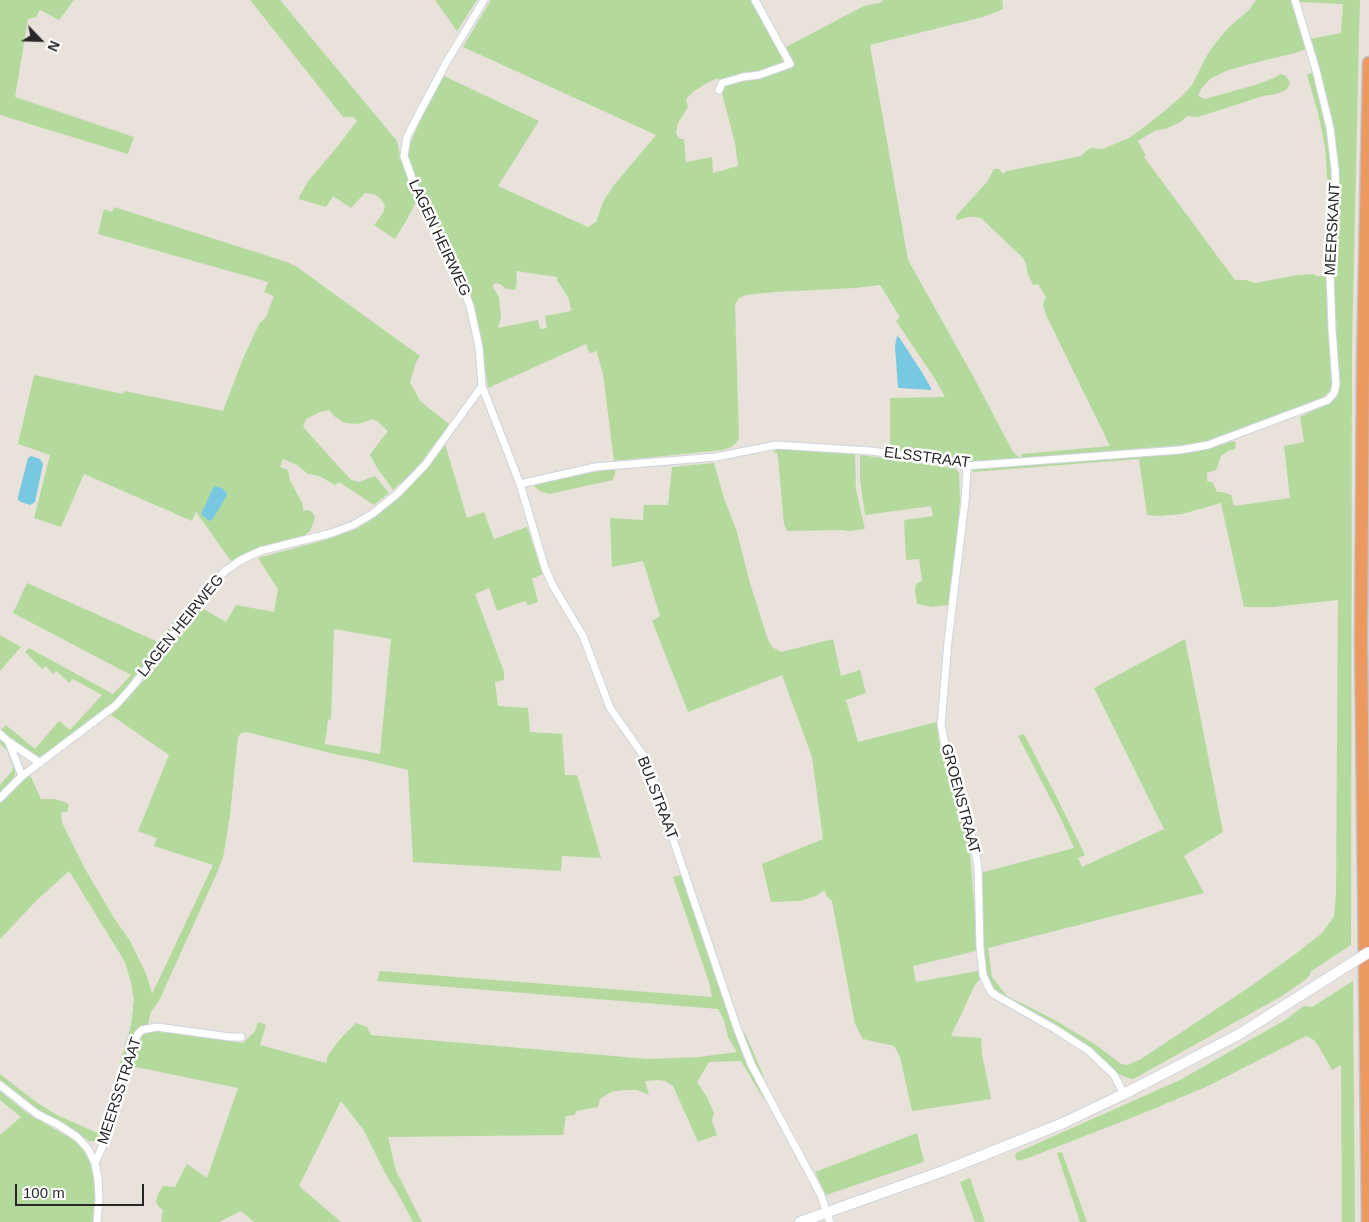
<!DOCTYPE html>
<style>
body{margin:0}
#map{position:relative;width:1369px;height:1222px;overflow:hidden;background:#e8e2da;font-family:Arial,sans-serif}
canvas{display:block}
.north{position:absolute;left:15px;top:15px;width:50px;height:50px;-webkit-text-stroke:4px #fff;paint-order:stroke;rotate:114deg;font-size:14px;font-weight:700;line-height:20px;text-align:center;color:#272727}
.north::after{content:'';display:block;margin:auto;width:18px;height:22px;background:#272727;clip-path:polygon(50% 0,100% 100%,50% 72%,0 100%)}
.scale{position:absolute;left:15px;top:1184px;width:129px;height:22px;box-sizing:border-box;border:2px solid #272727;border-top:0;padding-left:6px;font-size:15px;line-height:18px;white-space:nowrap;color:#272727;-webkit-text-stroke:4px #fff;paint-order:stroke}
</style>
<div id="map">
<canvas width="1369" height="1222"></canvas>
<div class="north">N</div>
<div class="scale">100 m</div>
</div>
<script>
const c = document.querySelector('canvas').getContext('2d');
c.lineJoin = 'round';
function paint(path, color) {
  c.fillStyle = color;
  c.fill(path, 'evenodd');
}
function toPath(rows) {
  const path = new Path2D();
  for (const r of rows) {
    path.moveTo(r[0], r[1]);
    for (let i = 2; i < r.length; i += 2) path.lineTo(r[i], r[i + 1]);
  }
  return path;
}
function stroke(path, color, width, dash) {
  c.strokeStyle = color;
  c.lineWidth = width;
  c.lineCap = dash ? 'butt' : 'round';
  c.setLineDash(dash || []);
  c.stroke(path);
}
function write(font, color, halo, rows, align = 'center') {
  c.font = font + ' Arial,sans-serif';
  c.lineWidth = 5;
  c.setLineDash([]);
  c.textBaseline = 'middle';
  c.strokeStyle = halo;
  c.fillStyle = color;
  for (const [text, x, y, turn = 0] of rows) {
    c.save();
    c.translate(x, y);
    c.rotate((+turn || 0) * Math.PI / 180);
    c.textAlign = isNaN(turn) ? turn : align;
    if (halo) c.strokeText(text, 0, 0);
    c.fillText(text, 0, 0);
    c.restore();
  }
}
paint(toPath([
 [0,0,74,0,59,20,40,10,36,17,28,19,15,97,134,137,128,154,0,115],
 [250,0,280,0,397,141,401,159,416,202,406,221,395,239,374,225,383,213,385,205,380,198,374,194,365,193,351,208,333,196,326,207,298,199,309,180,333,152,357,121,353,117,343,117],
 [435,0,477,0,457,31],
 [491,0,752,0,782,55,786,47,864,6,879,3,883,1,882,0,1002,0,1003,9,983,17,870,45,908,260,973,376,1012,450,1016,455,1021,458,1022,454,1110,446,1046,315,1043,304,1046,297,1038,284,1033,285,1027,272,1026,264,1023,258,981,218,975,217,968,217,958,220,956,219,956,216,987,182,994,169,999,169,1003,174,1007,171,1081,156,1086,151,1091,148,1103,149,1131,137,1167,109,1183,95,1192,85,1207,55,1218,40,1229,27,1249,10,1256,0,1291,0,1306,49,1295,53,1262,61,1228,70,1210,79,1201,89,1198,96,1205,99,1255,85,1274,78,1281,74,1286,76,1290,83,1286,90,1276,94,1263,96,1198,117,1187,116,1182,121,1174,125,1165,129,1156,130,1138,141,1146,156,1144,157,1235,280,1246,280,1255,283,1298,275,1314,274,1316,276,1327,276,1327,313,1332,386,1329,392,1324,397,1305,405,1220,437,1194,444,966,463,966,456,959,456,958,460,890,449,890,398,945,397,935,379,896,321,900,317,880,285,855,288,775,292,746,295,739,298,735,304,739,438,736,443,731,447,723,450,614,461,603,374,596,349,595,352,590,353,588,350,586,344,488,388,480,333,473,304,464,277,421,196,408,158,409,146,425,110,444,76,539,121,498,186,588,227,596,222,603,202,614,185,656,135,463,47],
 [718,78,735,143,738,166,713,173,712,157,686,162,684,139,680,139,676,134,678,123,688,107,686,99,693,92,705,84],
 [516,271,557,277,557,280,569,299,571,311,545,316,547,328,540,329,538,320,498,328,501,318,499,297,492,286,495,283,500,284,506,289,515,290,517,282],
 [1298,0,1360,0,1359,35,1352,346,1351,945,1310,972,1310,975,1305,980,1282,996,1137,1077,1133,1079,1128,1078,1116,1073,998,993,993,987,987,977,984,949,980,873,1074,848,1061,819,1018,736,1024,734,1055,794,1085,855,1078,858,1082,867,1164,829,1094,688,1185,639,1223,832,1184,856,1204,893,988,948,992,977,1007,996,1053,1019,1096,1045,1121,1064,1128,1065,1141,1059,1251,986,1298,952,1322,933,1334,917,1336,895,1338,600,1274,607,1244,607,1221,503,1182,514,1159,516,1147,515,1139,459,973,472,972,467,1195,452,1234,441,1236,443,1235,449,1228,451,1221,456,1216,470,1207,473,1207,481,1213,483,1217,492,1223,492,1231,495,1234,506,1290,498,1284,446,1304,442,1300,417,1327,404,1332,400,1338,390,1333,308,1333,275,1338,164,1335,137,1330,111,1310,39,1341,33,1343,4,1299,2],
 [1313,72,1322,103,1327,129,1332,168,1333,205,1329,205,1325,147,1318,113,1307,75],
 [114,207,287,262,297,267,420,356,416,362,410,382,420,401,449,424,439,440,419,466,393,490,376,466,370,455,377,445,388,431,377,421,371,419,365,422,357,424,345,423,334,416,329,410,320,412,306,419,303,427,351,480,359,482,375,476,389,493,374,505,339,482,335,485,333,484,321,477,315,475,308,474,297,465,283,459,280,467,288,470,290,480,303,505,303,511,309,510,313,513,315,518,310,531,305,535,252,550,231,561,196,512,192,521,84,474,61,527,34,518,50,455,18,444,34,375,123,394,124,391,223,411,242,361,259,324,266,317,274,296,264,292,268,282,98,234,104,209,112,212],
 [445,444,467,518,484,512,494,539,527,527,543,574,532,579,538,602,528,605,525,601,497,611,489,588,475,594,504,672,504,680,495,682,498,706,528,708,530,732,562,734,565,775,577,775,601,858,562,856,561,871,413,862,408,770,361,759,334,754,246,732,241,733,238,737,230,815,223,858,216,875,159,1001,151,1012,148,1024,141,1027,135,1031,102,1138,98,1142,89,1141,78,1133,39,1110,21,1098,0,1081,0,1074,36,1102,57,1115,95,1132,98,1132,101,1130,131,1025,134,1000,131,983,125,962,69,871,37,900,0,939,0,803,21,780,30,775,41,799,54,799,65,802,69,805,67,812,62,812,61,815,62,823,85,869,114,918,130,941,147,976,152,994,213,865,154,846,157,838,138,831,169,755,111,715,153,671,200,607,226,622,236,605,274,612,278,589,258,558,321,541,356,529,369,521,412,484,429,466],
 [334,629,391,639,380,754,325,744,328,720,331,719],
 [776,449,855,453,856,490,865,529,849,531,841,530,787,531,784,524,778,458,777,453,773,452],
 [860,455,954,468,959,472,960,499,958,528,948,605,932,607,917,604,915,591,916,584,922,581,919,559,906,560,904,520,933,516,931,506,865,515,860,479],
 [714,463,724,498,736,529,750,583,768,640,772,647,781,652,833,639,841,676,860,670,866,693,846,700,858,742,937,722,940,748,962,815,970,854,975,913,976,951,913,966,916,982,978,971,980,979,975,985,951,1036,981,1038,982,1054,991,1099,912,1111,900,1057,894,1046,863,1039,855,1024,832,901,826,896,825,890,816,896,800,901,771,902,762,864,823,839,812,757,782,675,688,712,652,621,660,616,643,561,612,567,610,518,643,520,644,505,668,505,672,467],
 [615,468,615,474,613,480,549,494,540,491,534,486,539,483],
 [27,583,158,642,191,600,194,603,131,683,113,702,88,723,44,756,40,757,35,756,15,743,1,730,6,725,35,749,59,721,70,730,102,695,73,679,69,683,57,671,53,674,46,666,42,669,25,652,29,648,113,694,131,675,13,613],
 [0,635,21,647,0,671],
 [0,738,6,743,16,766,16,771,14,777,0,793,0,785,12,771,13,766,7,751,0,743],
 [681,875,730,1018,738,1036,745,1033,764,1077,757,1081,766,1097,763,1098,741,1061,709,1062,697,1082,707,1097,714,1113,712,1121,717,1135,698,1142,673,1086,665,1081,658,1080,645,1081,649,1095,637,1090,624,1090,611,1092,600,1099,598,1107,576,1111,575,1115,566,1116,563,1135,388,1137,396,1171,422,1222,413,1222,398,1194,385,1173,363,1129,341,1101,299,1186,341,1222,254,1222,241,1211,219,1222,161,1222,163,1210,159,1207,156,1202,158,1194,163,1186,175,1187,187,1164,207,1178,238,1088,131,1066,138,1045,142,1036,148,1032,157,1030,243,1043,255,1031,258,1022,266,1025,260,1045,326,1063,328,1055,341,1038,356,1023,367,1027,371,1035,648,1059,699,1057,737,1052,728,1037,724,1020,718,1009,377,981,380,971,712,997,709,982,673,877],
 [1353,981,1355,1222,1342,1222,1341,1065,1332,1070,1319,1047,1314,1040,1306,1036,1208,1086,1141,1114,1031,1157,1018,1161,1015,1157,1016,1153,1180,1080,1285,1020,1304,1006,1312,1007],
 [0,1091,27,1113,77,1142,85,1152,90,1162,94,1182,95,1197,93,1222,0,1222,0,1135,21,1117,0,1100],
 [917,1133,924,1162,826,1195,815,1172],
 [1062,1152,1087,1222,1080,1222,1057,1153],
 [970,1178,985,1222,975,1222,960,1182]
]), '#b3da9c');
paint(toPath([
 [897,336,899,337,923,374,931,388,931,390,898,388,895,346],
 [31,456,40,459,43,464,35,502,30,505,21,502,18,500,18,497,28,458],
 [214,486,222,488,226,492,227,495,213,519,209,521,201,514]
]), '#77c8e0');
const street = toPath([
 [719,90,722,83,743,77,759,75,790,64,755,0],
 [482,386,520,484,545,568,553,586,583,636,610,708,643,755,650,771,737,1028,751,1064,821,1195,830,1222],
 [965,466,967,472,965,501,948,641,941,725,946,750,974,843,978,868,980,948,983,975,988,986,991,992,997,996,1055,1029,1089,1051,1114,1075,1124,1094],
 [520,484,595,467,716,457,776,445,871,451,958,463,965,466,1180,450,1208,445,1328,400,1334,393,1336,384,1332,329,1330,274,1336,193,1335,169,1330,128,1316,70,1295,0],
 [0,734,9,742,40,763],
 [9,743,22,776],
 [0,798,22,776,116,705,132,687,212,585,225,571,241,560,260,551,332,533,353,525,372,514,397,494,425,465,482,386,479,347,470,306,458,274,423,210,404,156,407,137,412,127,446,63,484,0],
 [0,1085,37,1114,59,1125,77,1137,88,1149,95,1163,98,1179,99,1199,97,1222],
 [95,1163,103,1145,118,1098,133,1045,138,1034,142,1030,157,1027,230,1037,241,1037]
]);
const secondary = toPath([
 [800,1222,946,1170,1061,1124,1124,1094,1238,1035,1339,971]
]);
const highway = toPath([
 [1368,1222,1361,639,1363,366,1369,63]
]);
stroke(street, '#d0d3df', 9);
stroke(secondary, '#d0d3df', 12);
stroke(highway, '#c3c3c3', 15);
stroke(street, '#fff', 7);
stroke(secondary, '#fff', 10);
stroke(highway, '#ec9961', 12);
const secondaryBridge = toPath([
 [1339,971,1369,952]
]);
stroke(secondaryBridge, '#d0d3df', 12, []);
stroke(secondaryBridge, '#fff', 10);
write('15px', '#272727', '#fff', [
 ["MEERSKANT",1333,229,-87],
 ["LAGEN HEIRWEG",439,238,65],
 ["ELSSTRAAT",927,458,7],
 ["LAGEN HEIRWEG",181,626,-51],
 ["BULSTRAAT",657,798,69],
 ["GROENSTRAAT",960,799,75],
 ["MEERSSTRAAT",120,1091,-72]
]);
</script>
